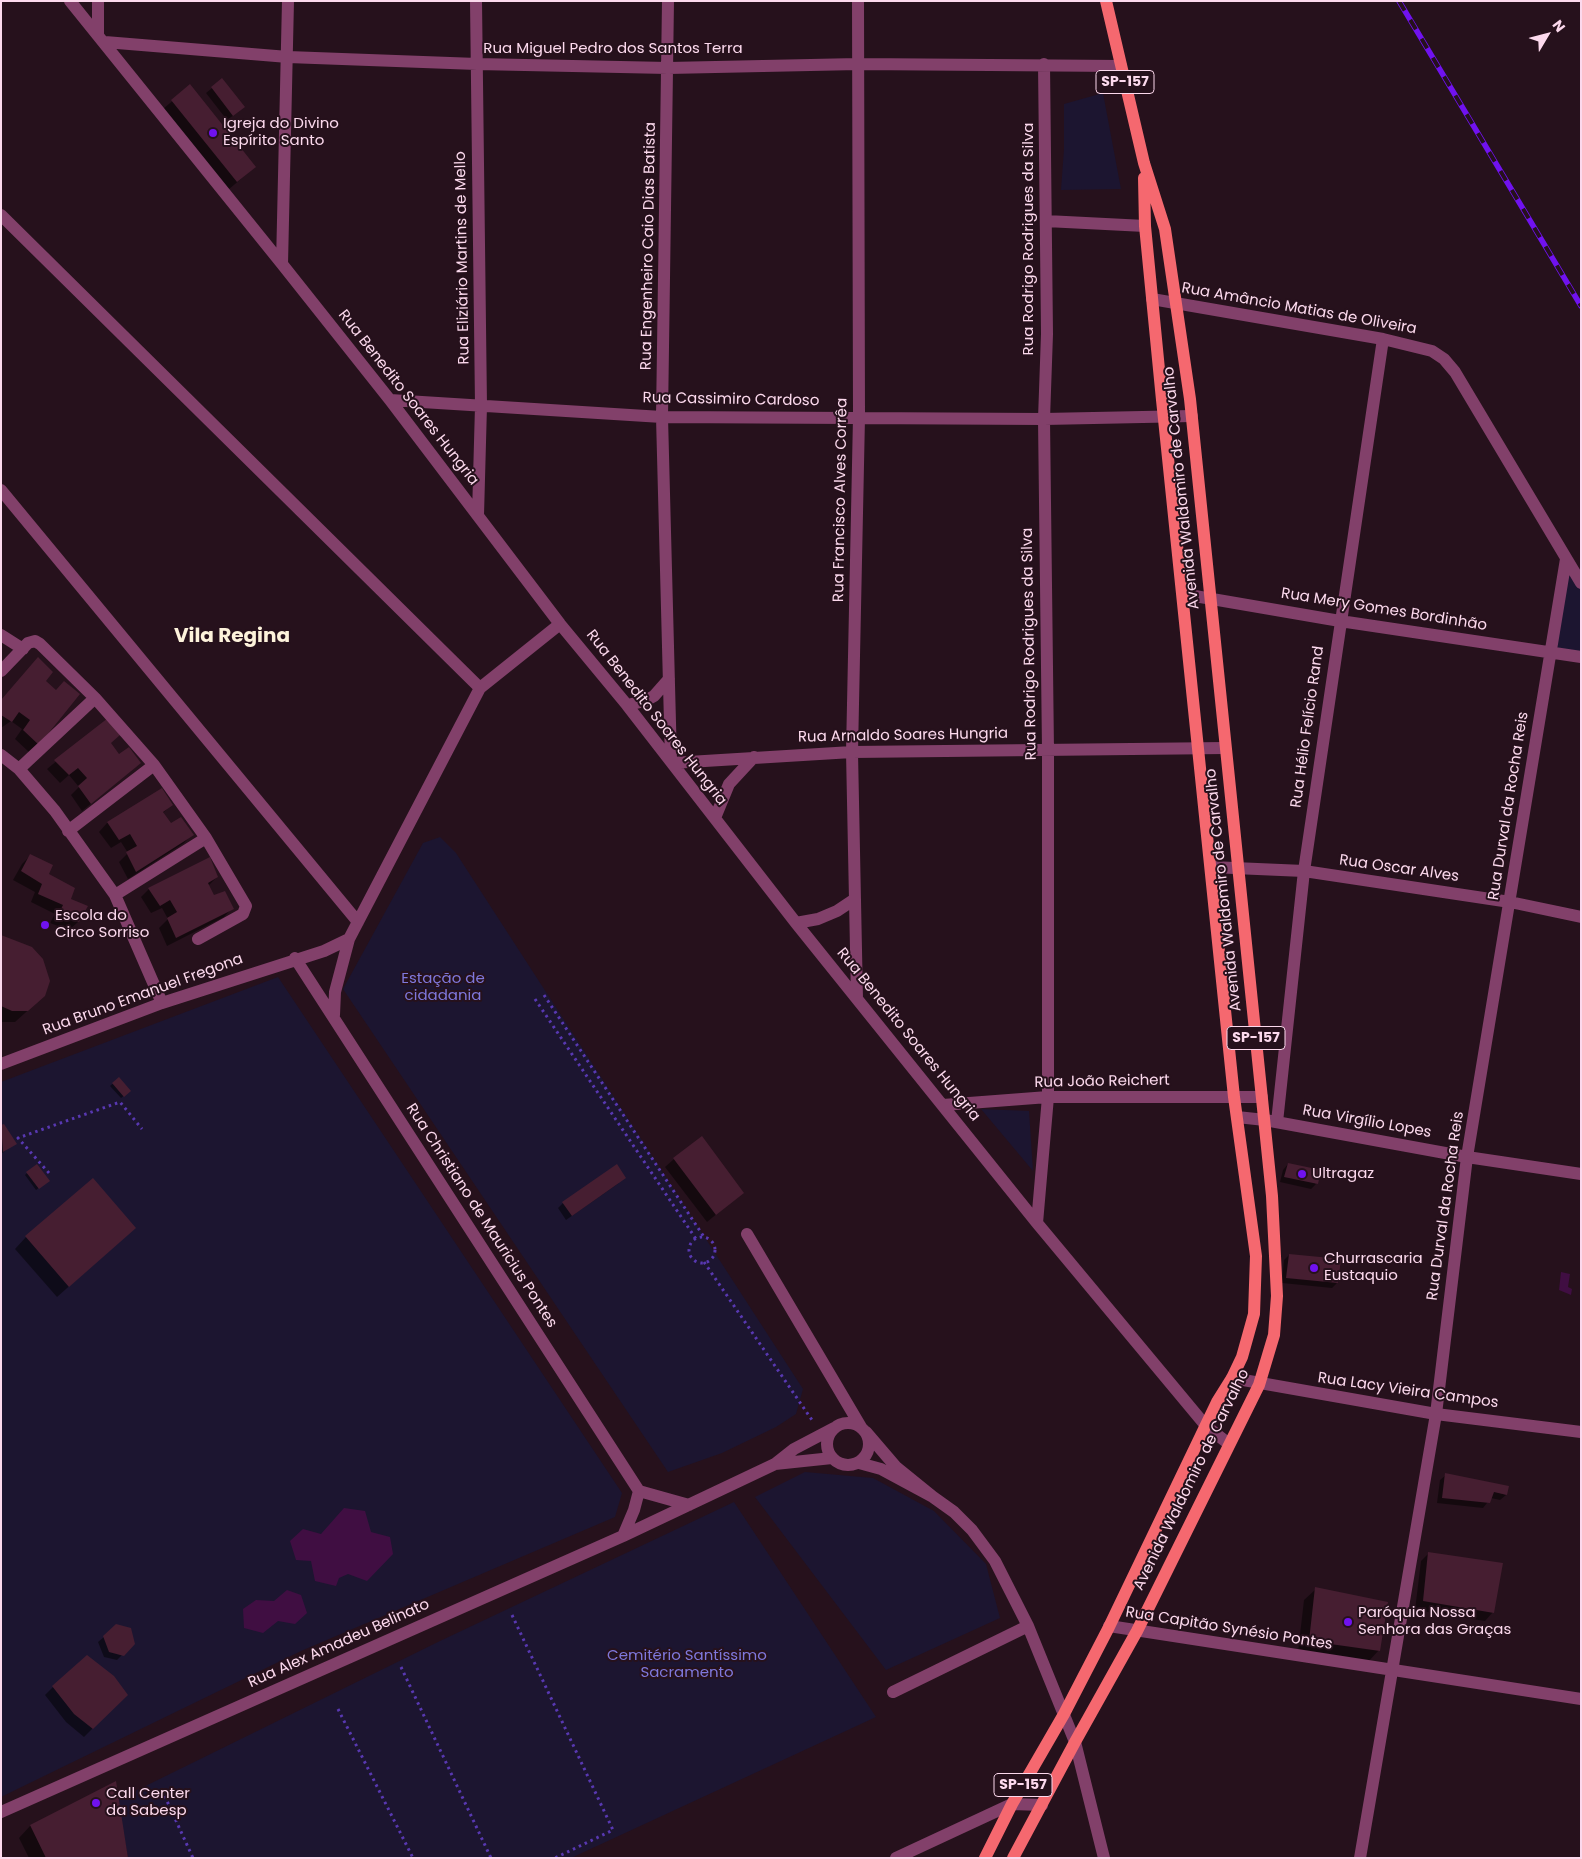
<!DOCTYPE html>
<meta charset="utf-8">
<style>
body{margin:0}
#map{position:relative;width:1582px;height:1859px;overflow:hidden;background:#26111c;font-family:Poppins,sans-serif}
canvas{display:block}
.frame{position:absolute;inset:0;border:2px solid #fcd9ed;pointer-events:none}
.north{position:absolute;left:1522px;top:10px;width:50px;height:50px;-webkit-text-stroke:4px #26111c;paint-order:stroke;rotate:53deg;font-size:14px;font-weight:700;line-height:20px;text-align:center;color:#fcd9ed}
.north::after{content:'';display:block;margin:auto;width:18px;height:22px;background:#fcd9ed;clip-path:polygon(50% 0,100% 100%,50% 72%,0 100%)}
</style>
<div id="map">
<canvas width="1582" height="1859"></canvas>
<div class="frame"></div>
<div class="north">N</div>
</div>
<script>
const c = document.querySelector('canvas').getContext('2d');
c.lineJoin = 'round';
function paint(path, color) {
  c.fillStyle = color;
  c.fill(path, 'evenodd');
}
function toPath(rows) {
  const path = new Path2D();
  for (const r of rows) {
    if (r.length === 3) {
      path.moveTo(r[0] + r[2], r[1]);
      path.arc(r[0], r[1], r[2], 0, 2 * Math.PI);
      continue;
    }
    path.moveTo(r[0], r[1]);
    for (let i = 2; i < r.length; i += 2) path.lineTo(r[i], r[i + 1]);
  }
  return path;
}
function stroke(path, color, width, dash) {
  c.strokeStyle = color;
  c.lineWidth = width;
  c.lineCap = dash ? 'butt' : 'round';
  c.setLineDash(dash || []);
  c.stroke(path);
}
function write(font, color, halo, rows, align = 'center') {
  c.font = font + ' Poppins,sans-serif';
  c.lineWidth = 4;
  c.setLineDash([]);
  c.textBaseline = 'middle';
  c.strokeStyle = halo;
  c.fillStyle = color;
  for (const [text, x, y, turn = 0] of rows) {
    c.save();
    c.translate(x, y);
    c.rotate((+turn || 0) * Math.PI / 180);
    c.textAlign = isNaN(turn) ? turn : align;
    if (halo) c.strokeText(text, 0, 0);
    c.fillText(text, 0, 0);
    c.restore();
  }
}
paint(toPath([
 [1103,93,1121,189,1061,190,1064,149,1064,104],
 [1567,568,1581,589,1581,655,1553,651],
 [440,837,456,853,803,1389,796,1414,776,1427,722,1453,668,1472,343,989,423,843],
 [278,977,622,1493,615,1517,301,1651,1,1797,1,1082],
 [981,1109,1029,1111,1033,1171],
 [805,1472,873,1478,934,1511,986,1564,1000,1618,886,1670,755,1497],
 [734,1502,876,1717,571,1858,128,1858,117,1800,440,1641]
]), '#1c1530');
paint(toPath([
 [1561,1272,1570,1274,1568,1287,1572,1289,1571,1295,1559,1290],
 [344,1508,365,1511,371,1532,390,1537,393,1554,367,1581,348,1574,339,1578,336,1586,315,1581,311,1561,296,1560,290,1541,303,1529,321,1534],
 [287,1590,301,1595,307,1613,295,1624,278,1621,263,1633,244,1628,243,1609,256,1600,274,1601]
]), '#400e42');
paint(toPath([
 [222,80,238,112,227,120,206,93],
 [190,86,255,167,228,190,163,109],
 [38,659,44,681,56,691,78,694,30,753,15,739,22,729,11,721,1,728,1,701],
 [107,719,110,743,131,771,82,811,71,795,79,787,69,775,60,783,47,769],
 [162,790,171,805,163,813,171,825,192,834,184,843,128,879,119,862,128,853,121,842,111,848,99,832,107,823],
 [30,856,70,899,86,907,78,922,69,930,50,923,55,914,31,902,35,892,13,880,22,864],
 [217,877,208,886,213,897,232,908,224,917,167,946,159,928,168,919,162,908,151,913,141,897,149,889],
 [1,938,44,996,15,1022,1,1022],
 [119,1078,130,1091,121,1098,110,1086],
 [1,1127,15,1143,1,1154],
 [674,1159,742,1193,707,1222,665,1167],
 [1288,1164,1316,1184,1311,1189,1280,1182,1283,1170],
 [27,1173,46,1183,36,1190,25,1175],
 [619,1183,566,1220,558,1208,563,1203],
 [135,1228,57,1297,15,1249,26,1237],
 [1289,1255,1337,1283,1332,1288,1282,1283,1284,1260],
 [1446,1475,1506,1495,1500,1500,1491,1498,1483,1508,1437,1503,1440,1480],
 [1429,1553,1493,1612,1485,1621,1415,1610,1421,1561],
 [1316,1589,1379,1650,1368,1662,1298,1652,1304,1600],
 [104,1637,133,1644,117,1660,104,1657,98,1642],
 [53,1687,126,1695,84,1737,66,1722,45,1695],
 [115,1783,127,1858,29,1858,19,1838,30,1826]
]), '#0007');
paint(toPath([
 [222,78,245,107,233,116,211,87],
 [190,84,256,167,237,182,171,100],
 [38,657,53,672,46,681,56,690,64,681,80,694,39,745,23,730,30,720,19,712,12,722,1,715,1,700],
 [108,718,120,735,111,743,119,754,129,747,141,763,91,804,78,786,87,778,78,768,69,775,54,760],
 [162,788,173,805,163,812,171,823,181,817,194,835,136,872,126,852,137,846,130,834,119,840,107,822],
 [30,854,53,865,49,874,75,888,71,899,88,906,79,922,58,915,63,905,38,894,42,884,21,871],
 [210,857,218,877,208,883,214,895,225,891,234,909,176,938,167,918,177,912,170,900,160,906,148,888],
 [1,935,32,947,43,959,50,981,45,996,28,1011,12,1011,1,1006],
 [119,1077,131,1091,124,1097,112,1083],
 [4,1124,17,1144,3,1152,1,1125],
 [702,1136,744,1193,716,1215,673,1158],
 [1288,1163,1321,1170,1318,1184,1284,1177],
 [37,1164,50,1181,39,1189,26,1172],
 [617,1164,626,1178,572,1216,562,1202],
 [93,1178,136,1228,69,1287,25,1236],
 [1289,1254,1341,1259,1338,1283,1286,1278],
 [1445,1473,1509,1486,1507,1495,1494,1492,1490,1503,1442,1498],
 [1428,1552,1503,1563,1494,1613,1423,1601],
 [1315,1587,1388,1602,1380,1651,1309,1641],
 [116,1624,131,1628,135,1644,124,1656,109,1652,103,1636],
 [87,1655,114,1676,128,1695,93,1729,74,1714,52,1686],
 [116,1781,128,1858,46,1858,30,1825]
]), '#461e31');
stroke(toPath([
 [544,995,704,1237],
 [535,999,696,1239],
 [49,1173,18,1138,120,1102,142,1129],
 [702,1250,13],
 [704,1262,814,1423],
 [512,1615,613,1830,555,1858],
 [401,1667,491,1858],
 [338,1709,413,1858],
 [162,1790,193,1858]
]), '#5838b1', 3, [2.5, 4]);
stroke(toPath([
 [70,1,282,264,390,400,560,624,627,705,796,923,1037,1223,1206,1426,1229,1444],
 [98,1,98,35],
 [476,1,481,406,478,515],
 [668,1,662,417,671,761],
 [105,42,288,57,477,64,668,68,858,64,1121,66],
 [1,215,480,688],
 [1046,221,1145,226],
 [282,264,288,1],
 [1152,299,1383,339,1432,351,1444,359,1455,372,1581,583],
 [390,400,662,417,1044,419,1192,416],
 [1,490,358,922],
 [1183,594,1340,621,1581,657],
 [1,635,23,649],
 [1,671,28,643,35,641,40,644,95,698,154,765,206,838,246,906,243,914,198,939],
 [627,705,645,701,654,696,669,679],
 [1,755,19,769,55,811,115,895,162,1003],
 [672,763,852,752,1225,748],
 [19,769,95,698],
 [715,818,729,784,754,757],
 [68,831,154,765],
 [1211,867,1304,871,1510,902,1581,917],
 [115,895,206,838],
 [796,923,818,919,837,911,855,899],
 [295,958,639,1491,689,1505],
 [857,999,852,752,859,417,858,1],
 [334,1015,335,992,349,939,480,688,560,624],
 [1,1064,162,1003,324,951,349,939],
 [943,1105,1048,1097,1262,1097],
 [1237,1117,1265,1120,1467,1157,1581,1174],
 [1277,1122,1304,871,1383,339],
 [1037,1223,1048,1097,1048,750,1044,419,1047,334,1044,64],
 [747,1234,861,1427],
 [1232,1378,1436,1414,1581,1432],
 [848,1444,21],
 [832,1458,775,1464,794,1449,834,1428],
 [859,1463,881,1469,933,1497,896,1467,866,1432],
 [933,1497,954,1512,972,1530,995,1561,1028,1626,1075,1742,1104,1858],
 [623,1536,634,1510,639,1491],
 [1109,1626,1581,1699],
 [893,1692,1028,1626],
 [1,1812,623,1536,775,1464],
 [896,1858,1012,1804,1042,1805],
 [1360,1858,1436,1414,1467,1157,1566,559]
]), '#82406a', 12);
stroke(toPath([
 [985,1858,1012,1804,1064,1714,1108,1629,1217,1402,1232,1378,1242,1357,1254,1314,1256,1256,1234,1097,1162,400,1145,226,1144,178],
 [1013,1858,1075,1742,1137,1631,1259,1385,1274,1335,1277,1296,1272,1196,1190,399,1165,229,1144,163,1106,1]
]), '#f5686f', 12);
const rail = toPath([
 [1399,1,1581,306]
]);
stroke(rail, '#7012ef', 5.5);
stroke(rail, '#26111c', 4, [11]);
for (const [x, y, r, color] of [
 [213,133,5,"#7012ef"],
 [45,925,5,"#7012ef"],
 [1302,1174,5,"#7012ef"],
 [1314,1268,5,"#7012ef"],
 [1348,1622,5,"#7012ef"],
 [96,1803,5,"#7012ef"]
]) {
  const dot = new Path2D();
  dot.arc(x, y, r, 0, 2 * Math.PI);
  c.fillStyle = color;
  c.fill(dot);
  stroke(dot, '#26111c', 2);
}
for (const [x, y, w] of [
 [1125,82,58],
 [1256,1038,58],
 [1023,1785,58]
]) {
  const box = new Path2D();
  box.roundRect(x - w / 2, y - 11.5, w, 23, 4);
  c.fillStyle = '#26111c';
  c.fill(box);
  stroke(box, '#fcd9ed', 1);
}
write('bold 14px', '#fcd9ed', null, [
 ["SP-157",1125,82],
 ["SP-157",1256,1038],
 ["SP-157",1023,1785]
]);
write('15px', '#fcd9ed', '#26111c', [
 ["Rua Miguel Pedro dos Santos Terra",613,49],
 ["Rua Rodrigo Rodrigues da Silva",1029,239,-90],
 ["Rua Engenheiro Caio Dias Batista",649,246,-89],
 ["Rua Eliziário Martins de Mello",463,258,-91],
 ["Rua Amâncio Matias de Oliveira",1299,309,10],
 ["Rua Benedito Soares Hungria",408,398,52],
 ["Rua Cassimiro Cardoso",731,400,1],
 ["Avenida Waldomiro de Carvalho",1182,488,-96],
 ["Rua Francisco Alves Corrêa",841,500,-89],
 ["Rua Mery Gomes Bordinhão",1384,610,9],
 ["Rua Rodrigo Rodrigues da Silva",1030,644,-91],
 ["Rua Benedito Soares Hungria",656,718,52],
 ["Rua Hélio Felício Rand",1308,727,-82],
 ["Rua Arnaldo Soares Hungria",903,736,-1],
 ["Rua Durval da Rocha Reis",1509,806,-81],
 ["Rua Oscar Alves",1399,869,8],
 ["Avenida Waldomiro de Carvalho",1224,890,-96],
 ["Rua Bruno Emanuel Fregona",143,995,-20],
 ["Rua Benedito Soares Hungria",908,1035,51],
 ["Rua João Reichert",1102,1082,-1],
 ["Rua Virgílio Lopes",1367,1122,10],
 ["Rua Durval da Rocha Reis",1446,1206,-82],
 ["Rua Christiano de Mauricius Pontes",481,1216,57],
 ["Rua Lacy Vieira Campos",1408,1391,8],
 ["Avenida Waldomiro de Carvalho",1192,1480,-64],
 ["Rua Capitão Synésio Pontes",1229,1629,9],
 ["Rua Alex Amadeu Belinato",339,1644,-24]
]);
write('15px', '#fcd9ed', '#26111c', [
 ["Igreja do Divino",223,124],
 ["Espírito Santo",223,141],
 ["Escola do",55,916],
 ["Circo Sorriso",55,933],
 ["Ultragaz",1312,1174],
 ["Churrascaria",1324,1259],
 ["Eustaquio",1324,1276],
 ["Paróquia Nossa",1358,1613],
 ["Senhora das Graças",1358,1630],
 ["Call Center",106,1794],
 ["da Sabesp",106,1811]
], 'left');
write('15px', '#7f78dc', '#26111c', [
 ["Estação de",443,979],
 ["cidadania",443,996],
 ["Cemitério Santíssimo",687,1656],
 ["Sacramento",687,1673]
]);
write('bold 20px', '#fdf2db', '#26111c', [
 ["Vila Regina",232,637]
]);
</script>
